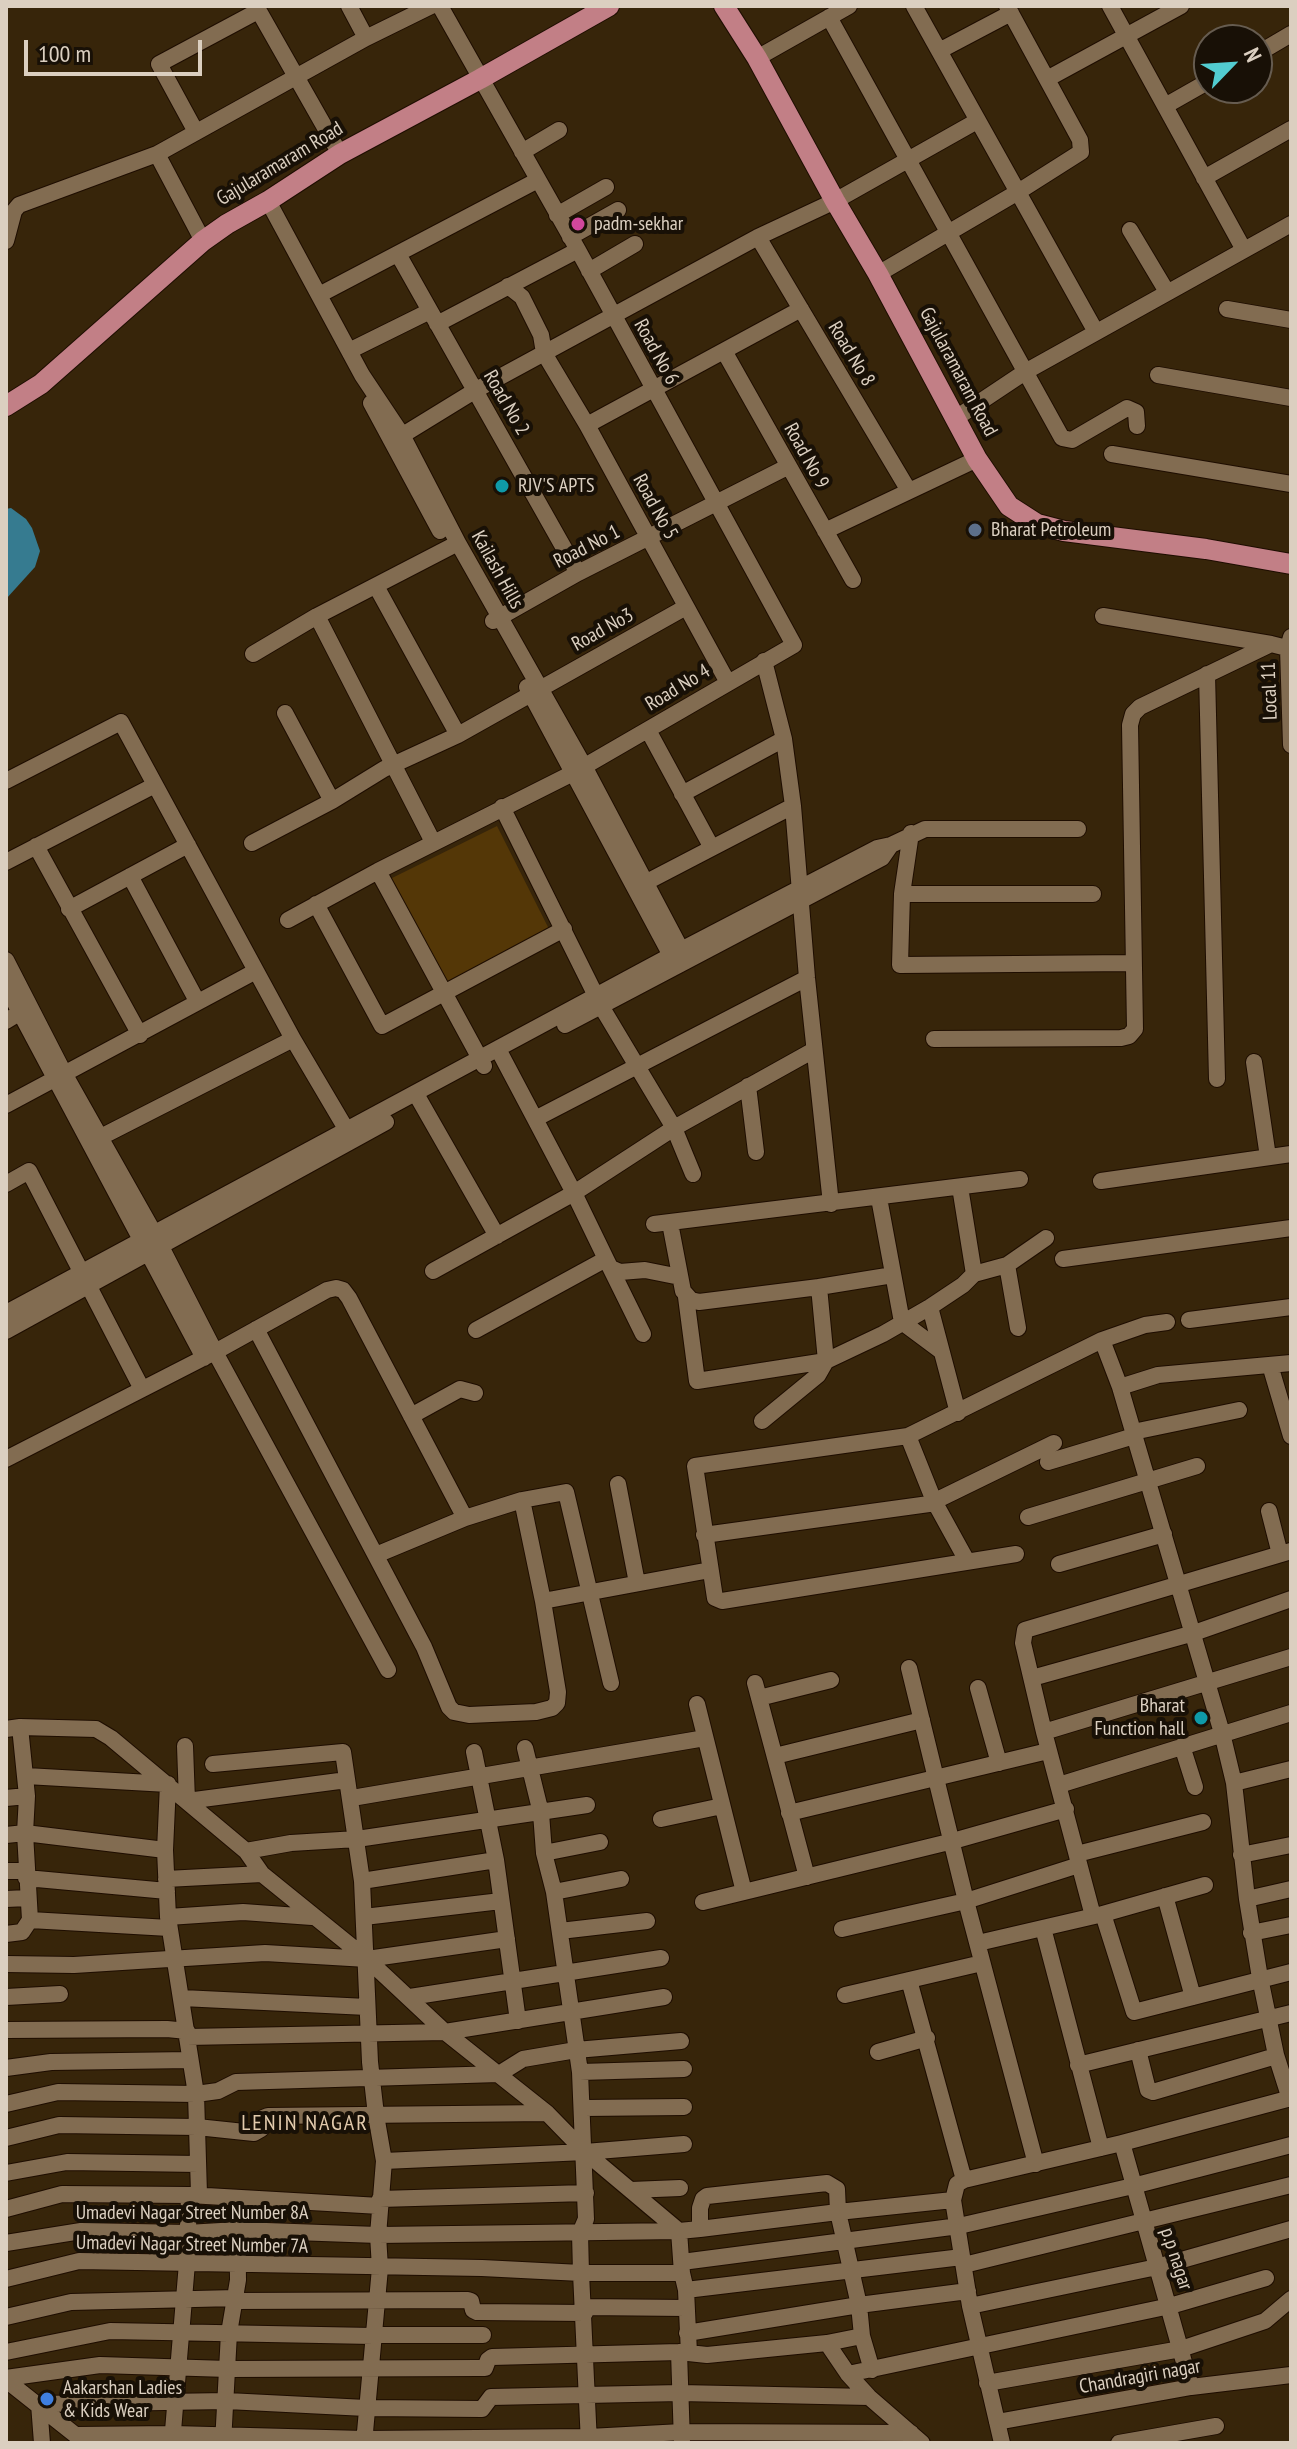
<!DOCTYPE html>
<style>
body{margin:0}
#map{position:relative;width:1297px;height:2449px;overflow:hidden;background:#37250a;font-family:"PT Sans Narrow",sans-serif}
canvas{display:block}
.frame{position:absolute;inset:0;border:8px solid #dbcfc0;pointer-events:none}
.north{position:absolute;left:1193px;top:24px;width:80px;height:80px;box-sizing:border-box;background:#181006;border:2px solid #665c50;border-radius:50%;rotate:65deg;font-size:22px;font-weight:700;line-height:32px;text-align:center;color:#dbcfc0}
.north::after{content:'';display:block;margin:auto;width:28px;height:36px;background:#52ccd0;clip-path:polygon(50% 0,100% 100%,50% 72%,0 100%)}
.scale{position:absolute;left:24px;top:40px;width:178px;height:36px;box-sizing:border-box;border:4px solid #dbcfc0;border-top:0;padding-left:10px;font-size:24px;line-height:28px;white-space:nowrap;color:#dbcfc0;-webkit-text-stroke:6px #181006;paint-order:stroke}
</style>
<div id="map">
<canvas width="1297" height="2449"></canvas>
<div class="frame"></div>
<div class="north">N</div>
<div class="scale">100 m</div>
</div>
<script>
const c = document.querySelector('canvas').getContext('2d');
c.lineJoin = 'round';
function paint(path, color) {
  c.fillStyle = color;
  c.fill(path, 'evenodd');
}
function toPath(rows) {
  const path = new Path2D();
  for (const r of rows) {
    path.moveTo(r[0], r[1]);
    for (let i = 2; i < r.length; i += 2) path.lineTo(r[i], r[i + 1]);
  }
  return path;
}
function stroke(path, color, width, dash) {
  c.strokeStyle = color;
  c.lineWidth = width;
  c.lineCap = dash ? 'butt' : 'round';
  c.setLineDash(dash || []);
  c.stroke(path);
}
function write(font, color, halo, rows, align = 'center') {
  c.font = font + ' "PT Sans Narrow",sans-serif';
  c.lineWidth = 8;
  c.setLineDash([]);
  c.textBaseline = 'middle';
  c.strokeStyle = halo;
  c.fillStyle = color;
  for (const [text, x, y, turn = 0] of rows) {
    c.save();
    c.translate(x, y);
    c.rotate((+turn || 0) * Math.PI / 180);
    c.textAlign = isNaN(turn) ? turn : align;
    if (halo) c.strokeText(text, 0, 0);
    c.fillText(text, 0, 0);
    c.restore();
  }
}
paint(toPath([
 [497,826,550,931,446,988,386,881]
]), '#543707');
paint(toPath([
 [11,508,26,519,32,528,40,551,35,567,6,599,6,509]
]), '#367b90');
const minor = toPath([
 [256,6,340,154],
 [914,6,1096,332],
 [1110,6,1244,250],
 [829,17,1062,438,1072,440,1127,408,1136,412,1137,426],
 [366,38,431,6],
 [939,51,1011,13],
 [1257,54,1291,34],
 [757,58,849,6],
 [1047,79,1181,6],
 [1165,106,1209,81],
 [196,132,159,64,258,11],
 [522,152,559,130],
 [157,154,203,241],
 [1204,178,1291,129],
 [268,201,362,375,402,435,458,543,584,766,686,959],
 [557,215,606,187],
 [1130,230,1167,292],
 [570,237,618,210],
 [758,237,909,491],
 [6,241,14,211,19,205,157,154,366,38,349,6],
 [398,254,578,573],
 [589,271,635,244],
 [878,274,1018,192,1081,152,1080,140,1007,6],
 [508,286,522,297,541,335,544,353,587,425,727,681],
 [319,295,538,180],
 [1227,309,1291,320],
 [437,324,578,250],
 [349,351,430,311],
 [724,351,853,580],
 [1158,375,1291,398],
 [371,403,440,531],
 [956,418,1025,372,1291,224],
 [587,425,801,309],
 [393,441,476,390,758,237,835,201,977,121],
 [1112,454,1291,484],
 [825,531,977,459],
 [376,586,458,735],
 [317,616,433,842],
 [1103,616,1271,644],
 [493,621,578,573,789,466],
 [1291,637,1288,648,1291,745],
 [253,654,317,616,458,543],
 [1207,674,1217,1079],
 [527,687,675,963],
 [648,730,712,848,793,806,784,739,764,661],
 [6,781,121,722,293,1039,352,1139],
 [682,794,784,739],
 [332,801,384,769,458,735,686,607],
 [793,806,807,978,831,1204],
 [502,807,601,1006,674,1128,693,1174],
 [911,833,902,894,900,965,1132,963],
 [252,843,332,801,285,713],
 [36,846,140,1035],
 [6,862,155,785],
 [378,871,484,1066],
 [130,876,197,1001],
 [639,886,712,848],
 [902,894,1093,894],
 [316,904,382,1026,564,929],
 [69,909,188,845],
 [288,920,378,871,573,773,794,645,578,250,440,6],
 [6,960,65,1075,154,1233,215,1352,388,1670],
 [807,978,535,1119,574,1193,674,1128,814,1050],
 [6,986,204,1358],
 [6,1021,29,1007],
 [565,1025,882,858,891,845],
 [934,1039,1121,1038,1129,1036,1135,1029,1130,725,1133,714,1140,707,1271,644,1291,649],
 [498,1049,535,1119],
 [1254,1062,1268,1157],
 [748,1086,756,1152],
 [416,1094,497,1236],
 [6,1105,256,971],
 [91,1142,293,1039],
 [1101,1181,1291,1154],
 [6,1184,29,1171,142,1389],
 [879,1198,902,1322,941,1351],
 [670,1223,683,1291,691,1300,699,1302,819,1287,826,1361,697,1381,686,1297],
 [654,1224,1020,1179],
 [606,1259,643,1334],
 [1063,1259,1291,1228],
 [1007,1265,1018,1328],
 [611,1268,620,1272,645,1270,680,1277],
 [433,1271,574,1193,606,1259,476,1330],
 [974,1274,1007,1265,1046,1238],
 [819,1287,893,1275],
 [930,1307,958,1413],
 [6,1313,681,950,877,848,891,845,925,829,1078,829],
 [1189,1320,1291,1307],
 [256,1329,424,1647,449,1707,454,1712,469,1715,536,1712,552,1708,557,1703,558,1692,543,1601,710,1570],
 [6,1331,386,1122],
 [1270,1365,1291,1436],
 [1120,1387,1102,1340,1145,1325,1167,1322],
 [411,1416,460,1389,475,1393],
 [762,1421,818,1375,826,1361,883,1334,930,1307,963,1285,974,1274,960,1187],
 [1133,1432,1239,1410],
 [908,1436,934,1501,967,1561],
 [6,1459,215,1352,327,1290,336,1288,343,1290,349,1298,465,1518],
 [1048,1462,1134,1436],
 [618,1484,637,1583],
 [522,1500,543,1601],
 [1269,1511,1280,1554],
 [1028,1517,1197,1466],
 [704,1535,929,1504,1054,1443],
 [1016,1554,722,1601,715,1598,695,1466,908,1436,1102,1340],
 [376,1555,465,1518,522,1500,566,1492,611,1683],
 [1059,1564,1164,1534],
 [909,1668,966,1901,1036,2164],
 [1032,1678,1194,1633,1291,1599],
 [755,1683,807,1877],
 [978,1688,999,1763],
 [759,1698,831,1680],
 [697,1704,744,1892],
 [20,1727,27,1796,25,1833,30,1920],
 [6,1729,20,1727,96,1729,111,1738,246,1851,262,1874,367,1959,445,2032,547,2113,585,2152,679,2231,682,2273,686,2290,689,2353],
 [1044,1732,1023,1643,1025,1630,1291,1551],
 [185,1746,187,1801,347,1780],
 [1182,1746,1195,1787],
 [525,1748,541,1813,544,1853,554,1892,580,2072,586,2219,580,2233,581,2273,589,2443],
 [474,1752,496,1860,518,2021],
 [775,1756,922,1720],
 [213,1764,343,1752,362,1881,370,2062,376,2115,384,2161,378,2235,380,2268,364,2443],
 [26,1776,168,1784],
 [1234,1783,1291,1769],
 [168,1784,165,1850,168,1917,196,2094,199,2194],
 [1059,1785,1291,1713],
 [6,1798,27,1796],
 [352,1798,705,1738],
 [789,1813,1048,1751],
 [661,1819,722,1806],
 [6,1835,25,1833,165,1850],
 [246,1851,291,1843,357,1839,587,1805],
 [544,1853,600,1842],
 [1077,1854,1203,1822],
 [1241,1855,1291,1845],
 [6,1871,25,1871],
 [26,1878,167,1891],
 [166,1879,262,1874],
 [362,1881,496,1860],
 [554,1892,621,1879],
 [1165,1896,1193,1997],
 [6,1899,28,1898],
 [1247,1899,1291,1889],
 [703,1902,953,1841,1066,1809],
 [1103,1914,1134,2012,1291,1972],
 [1093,1916,1044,1732,1291,1657],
 [168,1917,243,1912,312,1917],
 [364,1917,501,1901],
 [1043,1928,1101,2148],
 [842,1929,966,1901,1079,1865],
 [560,1931,647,1921],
 [1251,1933,1291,1925],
 [6,1934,22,1932,30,1920,169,1928],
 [978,1943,1103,1914,1205,1885],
 [6,1964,74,1965,265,1953,367,1959,507,1939],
 [909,1980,964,2180],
 [845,1995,982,1963],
 [6,1997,60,1994],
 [410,1997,661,1958],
 [182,1998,367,2007],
 [6,2030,167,2029,187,2031],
 [187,2037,445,2032,664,1997],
 [1138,2050,1148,2090,1153,2092,1276,2056],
 [878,2052,927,2038],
 [1078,2065,1291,2013],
 [6,2068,51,2062,190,2060],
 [580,2072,684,2069],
 [1290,2099,1276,2055,1260,1978,1247,1899,1234,1783,1222,1733,1120,1387,1158,1375,1291,1363],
 [6,2104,58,2092,196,2094,218,2091,236,2082,499,2074,523,2059,576,2050,681,2041],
 [583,2108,684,2107],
 [6,2138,59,2125,197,2127,254,2133,261,2129,263,2118,268,2116,547,2113],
 [1122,2143,1191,2387],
 [384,2161,585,2152,684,2144],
 [6,2173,67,2162,198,2164],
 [631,2190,680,2188],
 [380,2199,586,2193],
 [6,2209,62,2194,189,2195],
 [6,2243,81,2231,187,2233,238,2230,378,2235,679,2231,700,2229,838,2212,837,2189,827,2183,707,2196,703,2199,700,2208,700,2229],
 [682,2262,959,2226,1133,2186,1291,2145],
 [964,2265,1291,2185],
 [6,2279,79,2261,482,2268,581,2273,682,2273],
 [686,2290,962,2257],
 [235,2301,468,2300,471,2301,473,2310,477,2312,585,2313],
 [970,2306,1157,2267,1291,2229],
 [584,2307,686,2308],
 [6,2317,71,2302,236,2298],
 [687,2333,859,2305,968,2291],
 [374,2335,483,2335],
 [827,2343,848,2374,869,2397,922,2443],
 [6,2352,110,2331,373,2336],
 [679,2352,682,2442],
 [872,2370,862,2336,859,2305,838,2212,953,2200],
 [848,2374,1170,2306,1266,2278],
 [6,2378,100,2365,228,2369,479,2368,485,2368,488,2360,492,2357,679,2352,707,2355,827,2343,862,2336],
 [6,2380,83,2441],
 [987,2383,1181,2349,1265,2321,1291,2299],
 [997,2422,1191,2387,1291,2375],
 [76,2435,173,2434,364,2439,589,2437,682,2432,911,2433],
 [42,2443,39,2404,227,2401,366,2408,482,2409,491,2397,680,2393,869,2397],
 [172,2443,187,2263,189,2195,380,2206],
 [223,2443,229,2333,238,2280,237,2199],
 [1002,2443,970,2306,953,2200,957,2184,964,2180,1122,2143,1291,2098],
 [1119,2443,1216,2426]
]);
const major = toPath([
 [724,6,757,58,835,201,878,274,977,459,1009,506,1037,524,1064,531,1206,549,1291,564],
 [6,406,41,384,203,241,227,224,268,201,340,154,480,79,609,6]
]);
stroke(minor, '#1e0d00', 18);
stroke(major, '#1e0d00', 22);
stroke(minor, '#826c51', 16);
stroke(major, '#c27f86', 20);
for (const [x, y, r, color] of [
 [578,224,8,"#d1479c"],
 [502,486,8,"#0f9aa8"],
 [975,530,8,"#5c6f8a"],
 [1201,1718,8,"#0f9aa8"],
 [47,2399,8,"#3f7fe0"]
]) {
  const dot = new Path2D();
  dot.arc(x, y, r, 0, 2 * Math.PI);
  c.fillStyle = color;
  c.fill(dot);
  stroke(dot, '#181006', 3);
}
write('20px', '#dbcfc0', '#181006', [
 ["Gajularamaram Road",280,164,-31],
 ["Road No 6",656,352,61],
 ["Road No 8",851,354,59],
 ["Gajularamaram Road",958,372,62],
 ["Road No 2",506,403,60],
 ["Road No 9",806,456,61],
 ["Road No 5",655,507,61],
 ["Road No 1",587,547,-27],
 ["Kailash Hills",497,570,61],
 ["Road No3",603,630,-29],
 ["Road No 4",678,688,-31],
 ["Local 11",1270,691,-92],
 ["Umadevi Nagar Street Number 8A",192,2213],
 ["Umadevi Nagar Street Number 7A",192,2245,1],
 ["p.p nagar",1176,2259,72],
 ["Chandragiri nagar",1140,2377,-10]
]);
write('20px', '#dbcfc0', '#181006', [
 ["padm-sekhar",594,224],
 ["RJV'S APTS",518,486],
 ["Bharat Petroleum",991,530],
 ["Bharat",1185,1706,"right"],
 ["Function hall",1185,1729,"right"],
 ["Aakarshan Ladies",63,2388],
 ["& Kids Wear",63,2411]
], 'left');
c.letterSpacing = '2px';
write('22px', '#e2caac', '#181006', [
 ["LENIN NAGAR",305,2124]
]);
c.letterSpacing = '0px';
</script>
